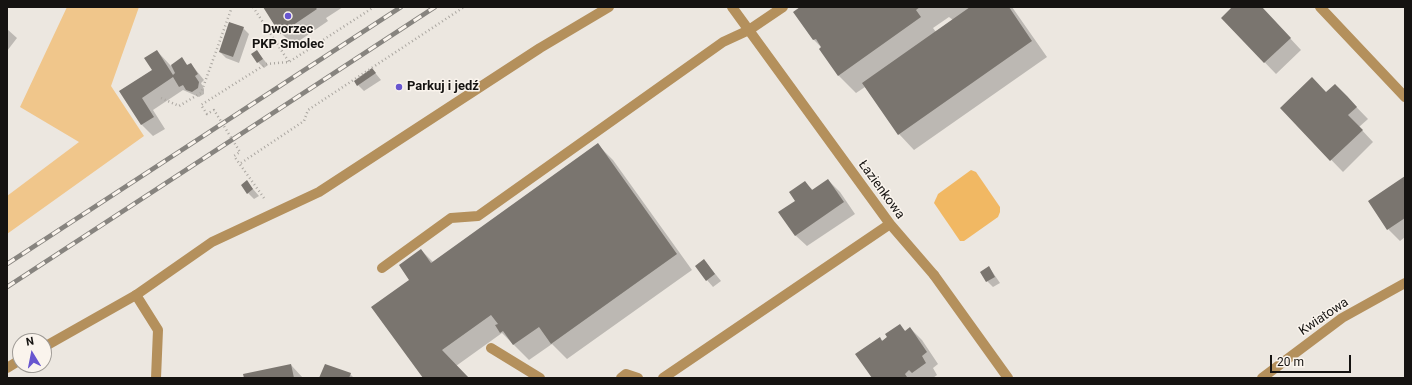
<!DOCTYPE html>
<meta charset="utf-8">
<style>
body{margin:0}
#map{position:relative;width:1412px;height:385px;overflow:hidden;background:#ece7e0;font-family:Roboto,sans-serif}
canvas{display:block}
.frame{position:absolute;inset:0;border:8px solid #151311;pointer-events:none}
.north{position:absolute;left:12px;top:333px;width:40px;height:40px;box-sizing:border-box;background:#faf4ed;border:1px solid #9e9a95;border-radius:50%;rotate:350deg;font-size:11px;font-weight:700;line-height:16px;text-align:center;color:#151311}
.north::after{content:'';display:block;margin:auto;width:14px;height:18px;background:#6856cf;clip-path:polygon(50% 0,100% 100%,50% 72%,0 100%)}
.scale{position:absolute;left:1270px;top:355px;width:81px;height:18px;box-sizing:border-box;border:2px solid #151311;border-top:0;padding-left:5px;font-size:12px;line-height:14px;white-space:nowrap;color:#151311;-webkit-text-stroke:3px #faf4ed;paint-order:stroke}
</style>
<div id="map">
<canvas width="1412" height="385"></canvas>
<div class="frame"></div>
<div class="north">N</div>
<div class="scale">20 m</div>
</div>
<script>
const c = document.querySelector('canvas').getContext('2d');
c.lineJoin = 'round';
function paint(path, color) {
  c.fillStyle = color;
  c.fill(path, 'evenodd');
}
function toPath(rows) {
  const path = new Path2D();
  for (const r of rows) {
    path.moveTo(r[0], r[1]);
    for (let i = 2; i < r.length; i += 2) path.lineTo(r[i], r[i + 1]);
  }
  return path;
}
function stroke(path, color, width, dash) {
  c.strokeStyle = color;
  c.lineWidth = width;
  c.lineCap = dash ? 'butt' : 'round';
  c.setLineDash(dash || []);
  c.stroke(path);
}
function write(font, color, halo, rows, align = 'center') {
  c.font = font + ' Roboto,sans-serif';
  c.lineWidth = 3;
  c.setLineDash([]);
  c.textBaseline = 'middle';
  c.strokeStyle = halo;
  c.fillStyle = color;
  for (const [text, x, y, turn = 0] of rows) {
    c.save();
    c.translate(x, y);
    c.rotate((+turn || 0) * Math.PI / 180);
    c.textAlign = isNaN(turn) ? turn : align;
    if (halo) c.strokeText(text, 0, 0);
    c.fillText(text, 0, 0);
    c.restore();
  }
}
paint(toPath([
 [67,7,139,7,111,86,144,136,7,234,7,196,79,142,20,107]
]), '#f0c68b');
paint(toPath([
 [971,170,976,172,1000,207,1000,212,998,217,964,241,960,241,934,203,938,194]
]), '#f1b863');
paint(toPath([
 [264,7,343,7,326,18,328,21,293,45,281,33],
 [802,7,1012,7,1047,57,914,150,899,134,865,87,856,93,839,76,822,48,814,40,795,12],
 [949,17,953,20,936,32,933,28],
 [1234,7,1261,7,1301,50,1276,74,1222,18],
 [243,28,249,34,239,63,226,58,220,52],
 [7,29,17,38,7,51],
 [157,51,171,66,182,59,188,66,191,64,204,80,201,83,204,89,204,94,199,97,183,90,153,110,165,129,153,136,142,125,120,91,153,70],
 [257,51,268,65,264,68,258,62],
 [372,69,381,80,364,91,358,85],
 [1335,85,1368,119,1359,127,1373,142,1343,172,1281,108,1326,93],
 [598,145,613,160,692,270,567,359,552,344,529,360,502,333,456,366,468,378,424,378,410,280,421,250,434,263],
 [1405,177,1405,237,1400,241,1388,229,1369,201],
 [828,180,840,192,855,214,807,246,795,235,797,201,805,183,813,190],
 [247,182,259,196,254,199,248,193],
 [704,260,721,281,713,287,707,280],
 [989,267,1000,283,993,287,987,281],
 [899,325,906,332,910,328,922,340,938,364,933,368,937,375,933,378,873,378,880,339,883,341],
 [291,365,303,378,245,378],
 [350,374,354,378,320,378]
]), '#0003');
paint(toPath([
 [263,7,315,7,317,9,280,34],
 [800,7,920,7,916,10,921,17,838,76,819,49,821,47,816,39,813,40,793,12],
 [970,7,1009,7,1032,41,898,135,862,83],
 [1232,7,1262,7,1291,38,1264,63,1221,18],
 [229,22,244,27,233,57,219,52],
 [157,50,173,75,175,73,171,65,182,57,187,65,191,63,198,74,195,76,199,82,198,88,192,92,186,90,183,85,179,87,173,77,142,98,154,117,141,125,119,91,152,70,144,58],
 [257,50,263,59,257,63,251,54],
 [372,68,376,73,357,86,354,81],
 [1312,77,1326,92,1335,84,1347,96,1357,107,1348,115,1363,130,1330,161,1280,108],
 [598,143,677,254,551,344,539,327,513,345,503,331,500,333,495,325,498,324,491,315,442,350,469,378,423,378,371,307,409,280,399,265,421,249,431,263],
 [1405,176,1405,218,1387,230,1368,201],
 [828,179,844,202,795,236,778,212,795,201,789,192,805,181,812,190],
 [247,180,253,189,247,194,241,185],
 [704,259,715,274,706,281,695,266],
 [989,266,995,277,986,282,980,272],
 [900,324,905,331,910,327,927,352,922,356,926,363,912,373,909,370,905,374,907,377,905,378,872,378,855,354,880,337,882,341,887,337,885,334],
 [291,364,294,378,244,378,243,374],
 [325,364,351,373,349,378,319,378]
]), '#7a756f');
stroke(toPath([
 [253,7,289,62],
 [161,98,179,106,201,93,232,7],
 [241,163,304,121,308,110,464,7],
 [264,198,234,156,240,152,214,110,207,114,201,105,266,64,289,62,374,7]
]), '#aaa6a0', 2.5, [1, 3]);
stroke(toPath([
 [732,7,890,224,934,275],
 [382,268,451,218,478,216,723,42,749,30,783,7],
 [136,295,158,330,156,378],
 [491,348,540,378],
 [621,378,626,374,638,378],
 [663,378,890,224]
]), '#b4905c', 10);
stroke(toPath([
 [1320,7,1405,97],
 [934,275,1008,378],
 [44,347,136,295,212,242,319,192,540,48,609,7],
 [7,368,20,360],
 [1262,378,1342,318,1405,283]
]), '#b4905c', 10);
const rail = toPath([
 [7,264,401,7],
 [7,287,435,7]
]);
stroke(rail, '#87847f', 4.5);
stroke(rail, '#faf4ed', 3, [9]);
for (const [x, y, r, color] of [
 [288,16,4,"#6856cf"],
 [399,87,4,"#6856cf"]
]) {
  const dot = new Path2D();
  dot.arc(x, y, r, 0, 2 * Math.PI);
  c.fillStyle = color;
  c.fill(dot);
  stroke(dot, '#faf4ed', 1.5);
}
write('bold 13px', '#151311', '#faf4ed', [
 ["Dworzec",288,30],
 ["PKP Smolec",288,45],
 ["Parkuj i jedź",407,87,"left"]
]);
write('13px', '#151311', '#faf4ed', [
 ["Łazienkowa",881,190,54],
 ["Kwiatowa",1324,317,-34]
]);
</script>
